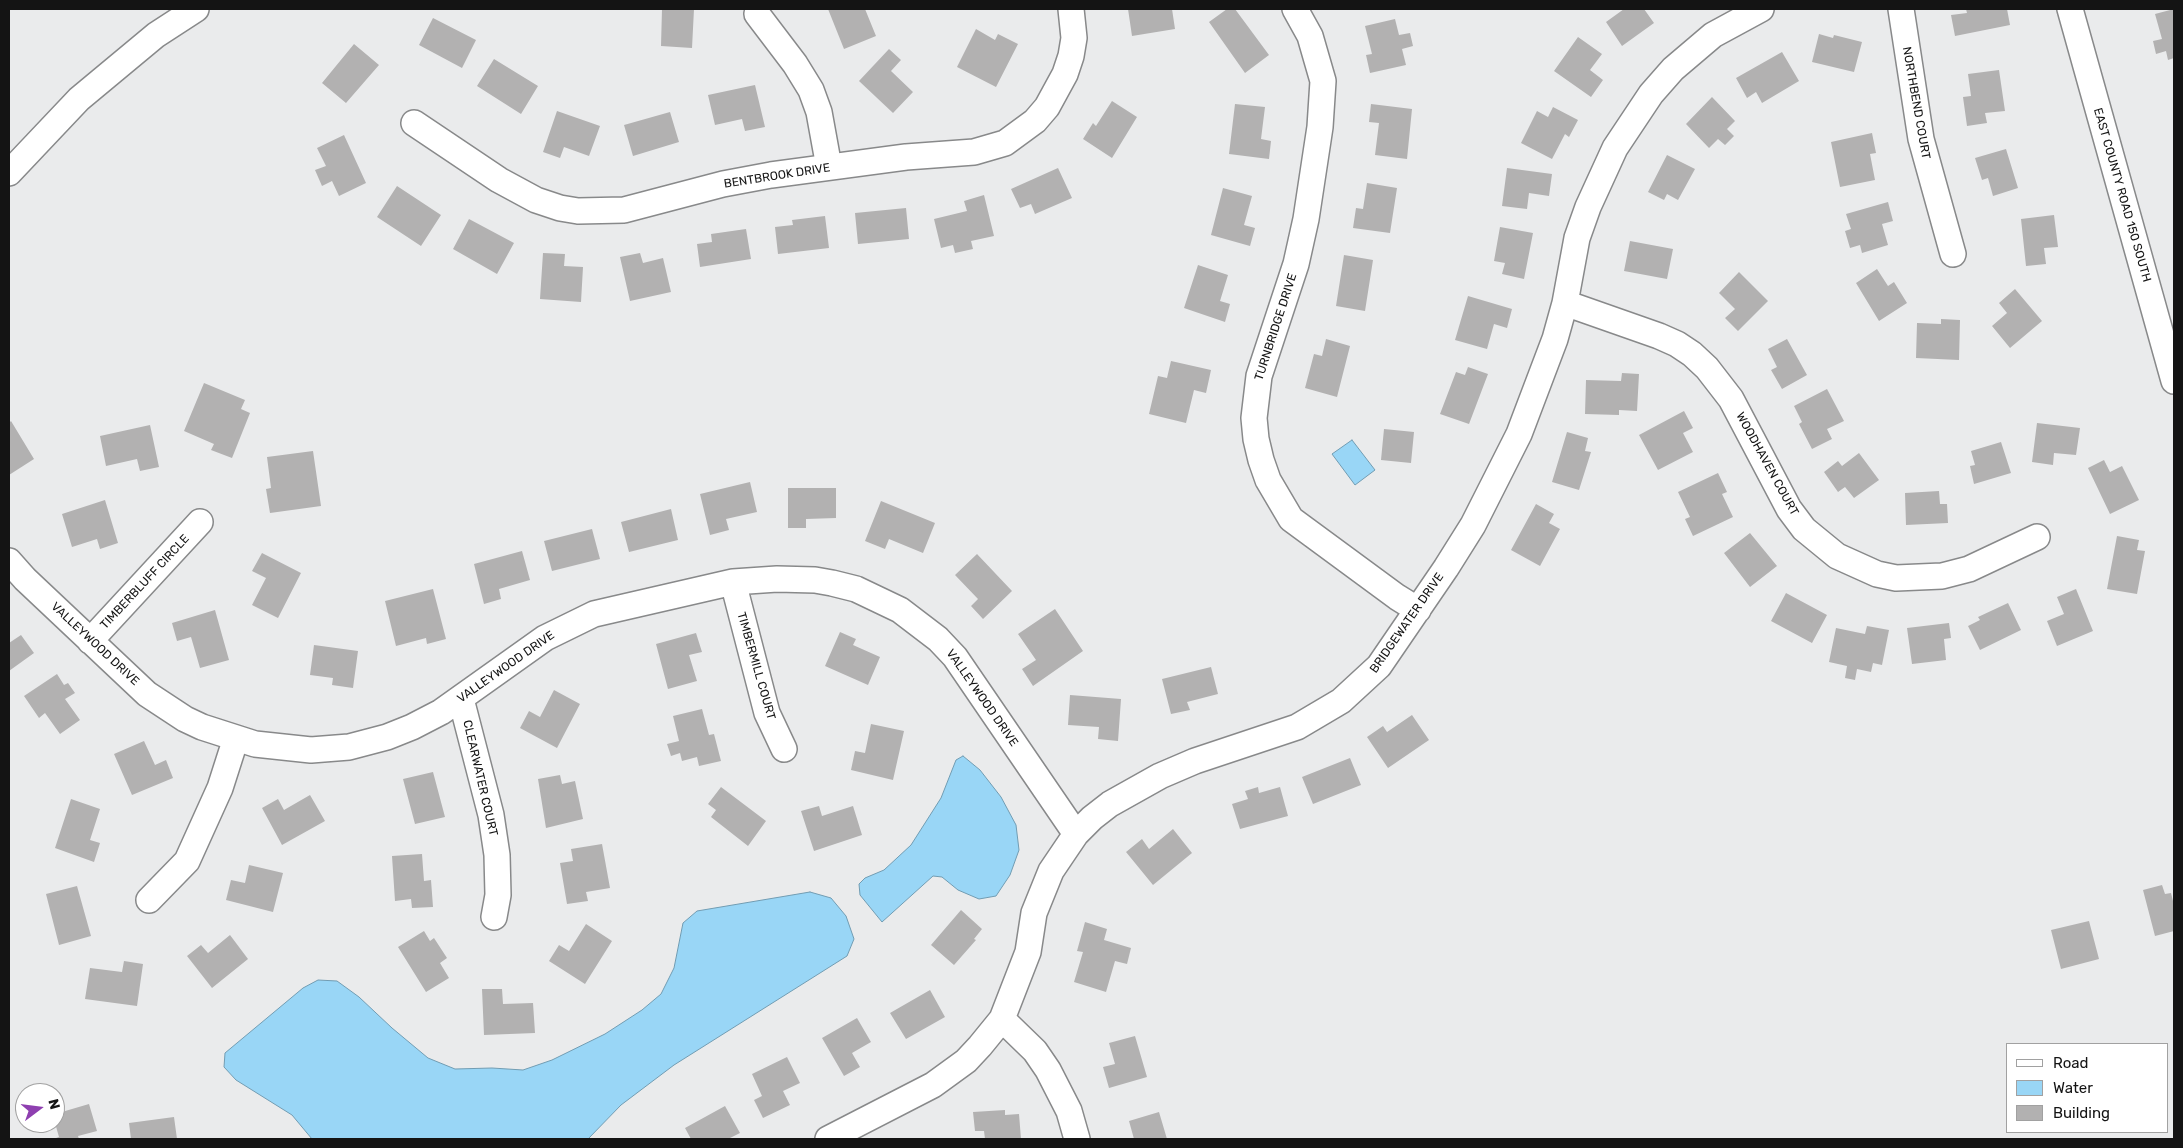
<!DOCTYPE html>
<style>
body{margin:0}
#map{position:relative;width:2183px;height:1148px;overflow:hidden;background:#eaebec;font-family:Rubik,sans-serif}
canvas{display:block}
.frame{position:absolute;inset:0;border:10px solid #141414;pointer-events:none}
.legend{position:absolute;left:2006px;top:1043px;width:162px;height:90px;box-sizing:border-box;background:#fff;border:1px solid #a1a1a1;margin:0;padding:6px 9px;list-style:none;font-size:15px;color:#141414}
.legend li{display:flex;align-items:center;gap:10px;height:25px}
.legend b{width:25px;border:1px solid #a1a1a1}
.north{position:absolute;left:15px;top:1083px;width:50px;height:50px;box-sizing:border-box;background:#fff;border:1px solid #a1a1a1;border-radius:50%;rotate:75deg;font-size:14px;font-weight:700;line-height:20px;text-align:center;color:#141414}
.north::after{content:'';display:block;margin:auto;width:18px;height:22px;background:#8e3fb0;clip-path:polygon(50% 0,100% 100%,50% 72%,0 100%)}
</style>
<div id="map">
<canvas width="2183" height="1148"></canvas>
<div class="frame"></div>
<ul class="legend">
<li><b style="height:6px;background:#fff"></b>Road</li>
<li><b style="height:14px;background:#99d6f6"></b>Water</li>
<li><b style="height:14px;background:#b2b1b1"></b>Building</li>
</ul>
<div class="north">N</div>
</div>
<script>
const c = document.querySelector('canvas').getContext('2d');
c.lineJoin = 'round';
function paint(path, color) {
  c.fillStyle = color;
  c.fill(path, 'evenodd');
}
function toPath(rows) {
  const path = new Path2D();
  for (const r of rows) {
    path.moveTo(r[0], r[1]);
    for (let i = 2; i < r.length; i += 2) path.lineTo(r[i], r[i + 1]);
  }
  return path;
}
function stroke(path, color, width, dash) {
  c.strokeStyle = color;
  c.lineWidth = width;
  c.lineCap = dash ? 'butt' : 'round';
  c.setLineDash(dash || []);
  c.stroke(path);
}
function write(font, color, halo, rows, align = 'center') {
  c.font = font + ' Rubik,sans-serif';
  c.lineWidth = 4;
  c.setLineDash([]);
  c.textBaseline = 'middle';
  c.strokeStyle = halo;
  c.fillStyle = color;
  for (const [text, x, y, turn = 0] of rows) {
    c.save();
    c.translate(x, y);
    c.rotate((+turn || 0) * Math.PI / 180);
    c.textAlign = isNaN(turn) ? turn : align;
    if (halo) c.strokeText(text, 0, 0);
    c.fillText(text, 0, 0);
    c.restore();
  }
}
const water = toPath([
 [1352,440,1375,470,1355,485,1332,454,1352,440],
 [963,756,980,770,1001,797,1016,825,1019,850,1010,875,996,896,979,899,958,890,942,877,933,876,882,922,860,895,859,884,865,878,884,870,911,845,941,798,956,760,963,756],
 [810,892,831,898,846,916,854,939,847,956,674,1065,621,1105,588,1139,312,1139,292,1115,236,1080,224,1067,225,1053,303,988,318,980,337,981,359,997,392,1028,428,1058,455,1069,492,1068,523,1070,552,1060,605,1034,642,1010,661,994,674,968,683,923,697,911,810,892]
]);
paint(water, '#99d6f6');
stroke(water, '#719cb2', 1);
paint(toPath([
 [662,9,694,9,692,48,661,46],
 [828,9,865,9,876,36,844,49],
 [1128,9,1172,9,1175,29,1132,36],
 [1227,9,1235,9,1269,55,1245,73,1209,22],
 [1624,9,1644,9,1654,23,1622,46,1606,22],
 [1966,9,2007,9,2010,25,1955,36,1951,15,1967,13],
 [2174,9,2174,58,2168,60,2166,51,2156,54,2153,41,2162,39,2155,14],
 [433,18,476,40,462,68,419,45],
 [1395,19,1399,35,1410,33,1413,46,1402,49,1406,65,1370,73,1366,55,1372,54,1365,26],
 [976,29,995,40,998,34,1018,44,996,87,957,67],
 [1819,34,1833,38,1834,35,1862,42,1854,72,1812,62],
 [1578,37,1602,54,1590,70,1603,80,1591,97,1554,71],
 [354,44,379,65,346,103,322,83],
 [889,49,901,60,891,71,913,92,893,113,859,81],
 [1782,52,1799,81,1762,103,1756,92,1747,98,1736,78],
 [494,59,538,86,521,114,477,86],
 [1999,70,2005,111,1985,113,1987,123,1967,126,1963,97,1971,96,1968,74],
 [755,85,765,127,745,131,742,119,715,125,708,95],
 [1712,97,1735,121,1727,129,1734,136,1725,145,1718,139,1709,148,1686,124],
 [1112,101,1137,117,1112,158,1083,139,1093,123,1096,126],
 [1235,104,1265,107,1261,139,1271,141,1269,159,1229,154],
 [1371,104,1412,109,1407,159,1375,155,1379,123,1369,122],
 [1553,107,1578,120,1569,137,1565,134,1552,159,1521,143,1537,111,1548,117],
 [557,111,600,126,589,156,564,147,560,158,543,152],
 [670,112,679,142,633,156,624,125],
 [1872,133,1876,153,1870,154,1875,180,1840,187,1831,142],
 [344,135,366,183,339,196,332,181,322,186,315,170,326,166,317,148],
 [2006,149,2018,188,1993,196,1988,178,1982,180,1975,158],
 [1667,155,1695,169,1678,200,1667,194,1664,200,1648,192],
 [1058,168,1072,198,1035,214,1031,204,1020,208,1011,189],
 [1507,168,1552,174,1549,196,1529,193,1527,209,1502,206],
 [1367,183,1397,188,1390,233,1353,228,1356,208,1363,209],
 [397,186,441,215,421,246,377,217],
 [1223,188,1252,196,1244,225,1255,228,1250,246,1211,235],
 [984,195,994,236,971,241,973,249,955,253,953,245,941,248,934,219,967,211,964,201],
 [1888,202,1893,221,1882,224,1888,245,1862,253,1860,245,1850,248,1845,231,1851,229,1846,214],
 [906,208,909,239,858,244,855,213],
 [2054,215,2058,247,2044,248,2046,264,2026,266,2021,219],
 [825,216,829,248,778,254,775,227,793,225,792,220],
 [469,219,514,243,497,274,453,249],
 [1500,227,1533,233,1524,279,1502,274,1505,263,1494,261],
 [746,229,751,259,700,267,697,244,712,242,711,234],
 [1630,241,1673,249,1667,279,1624,271],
 [543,253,565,254,564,266,583,267,581,302,540,299],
 [640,253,643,263,663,258,671,292,630,301,620,257],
 [1344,255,1373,260,1365,311,1336,306],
 [1198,265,1228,275,1220,301,1230,304,1225,322,1184,308],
 [1877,269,1888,286,1894,282,1907,303,1879,321,1856,283],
 [1739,272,1768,301,1738,331,1725,318,1735,309,1719,293],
 [2015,289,2042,321,2010,348,1992,326,2007,313,1999,303],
 [1468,296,1512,309,1507,328,1494,324,1487,349,1455,340],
 [1941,319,1960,320,1959,360,1916,358,1917,323,1941,324],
 [1326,339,1350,346,1337,397,1305,388,1314,354,1322,356],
 [1787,339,1807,375,1782,389,1771,370,1777,367,1768,349],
 [1171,361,1211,370,1206,393,1194,390,1186,423,1149,414,1158,376,1167,378],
 [1468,367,1488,374,1469,424,1440,414,1456,372,1465,375],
 [1622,373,1639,374,1637,411,1619,410,1619,415,1585,414,1586,380,1621,381],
 [204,383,245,400,241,409,250,413,232,458,211,450,214,444,184,431],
 [1827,389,1844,421,1827,429,1832,439,1812,449,1799,424,1802,422,1794,406],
 [1684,411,1693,428,1683,433,1693,452,1658,470,1639,435],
 [11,421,34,459,9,475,9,423],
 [2037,423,2080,428,2076,455,2054,453,2053,465,2032,462],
 [150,425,159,467,140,471,137,459,106,466,100,436],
 [1384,429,1414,432,1411,463,1381,460],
 [1567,432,1588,438,1585,451,1591,452,1579,490,1552,482],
 [2001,442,2011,473,1974,484,1970,466,1975,465,1971,451],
 [313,451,321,506,270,513,266,489,271,488,267,457],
 [1859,453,1879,480,1854,498,1845,487,1838,492,1824,472,1838,461,1842,466],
 [2104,460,2110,472,2122,466,2139,500,2110,514,2088,468],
 [1718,473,1727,492,1722,494,1733,517,1693,536,1685,519,1690,517,1678,492],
 [750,482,757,512,726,519,729,530,710,535,700,494],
 [788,488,836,488,836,518,806,519,806,528,788,528],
 [1939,491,1940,504,1947,504,1948,523,1906,525,1905,493],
 [105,500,118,543,100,549,97,539,72,547,62,514],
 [881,501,935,523,923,553,889,539,885,549,865,541],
 [1536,504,1554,514,1549,523,1560,529,1540,566,1511,550],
 [671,509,678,540,629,552,621,522],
 [592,529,600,559,552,571,544,541],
 [1750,533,1777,566,1750,587,1724,553],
 [2117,536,2139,540,2137,550,2145,551,2137,594,2107,589],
 [522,551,530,580,499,589,501,599,484,604,474,564],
 [262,553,301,573,278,618,252,605,266,578,252,571],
 [977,554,1012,591,983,619,971,606,978,599,955,575],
 [433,589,446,639,427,644,426,638,396,646,385,601],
 [2076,589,2093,631,2057,646,2047,621,2064,614,2057,597],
 [1786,593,1827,615,1812,643,1771,621],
 [2008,603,2021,630,1980,650,1968,626,1980,620,1978,617],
 [1055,609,1083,651,1033,686,1022,669,1036,660,1018,634],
 [215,610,229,660,200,668,191,637,177,641,172,623],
 [1949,623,1951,638,1944,639,1946,660,1912,664,1907,628],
 [1867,626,1889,630,1882,665,1873,663,1871,672,1857,669,1855,680,1845,678,1847,666,1829,662,1836,628,1865,634],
 [840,632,856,639,853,645,880,657,868,685,825,666],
 [696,633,702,652,689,655,697,681,668,689,656,644],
 [21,635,34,653,9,671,9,643],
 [314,645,358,651,353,688,332,685,333,678,310,675],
 [1211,667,1218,694,1187,702,1190,710,1171,714,1162,679],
 [57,674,64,685,68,683,75,693,65,699,80,720,60,734,45,713,39,718,24,696],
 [554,690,580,704,557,748,520,728,529,711,540,717],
 [1070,695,1121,699,1118,741,1098,739,1099,727,1068,725],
 [702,709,709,735,714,734,721,761,699,766,697,757,682,761,680,753,671,756,667,744,679,741,673,716],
 [1412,715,1429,740,1388,768,1367,737,1383,726,1387,732],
 [871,724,904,731,893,780,851,770,855,751,865,753],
 [144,741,155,765,166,760,173,778,132,795,114,754],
 [1350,758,1361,785,1313,804,1302,777],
 [433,772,445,817,415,824,403,779],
 [560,775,562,784,575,781,583,819,546,828,538,779],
 [721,787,766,821,748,846,711,817,716,810,708,804],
 [1258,787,1259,793,1280,787,1288,816,1240,829,1232,804,1248,799,1245,791],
 [310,795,325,821,282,845,262,808,278,799,284,810],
 [71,799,100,809,90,840,100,843,94,862,55,848],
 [819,806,822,816,853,806,862,835,814,851,801,811],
 [1173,829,1192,853,1153,885,1126,852,1142,839,1149,849],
 [602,844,610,888,586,892,588,901,567,904,560,863,573,861,571,849],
 [422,854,424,881,431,880,433,907,412,908,411,899,395,901,392,856],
 [249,865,283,873,273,912,226,900,231,880,245,883],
 [2162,885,2165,894,2171,893,2174,905,2174,931,2155,936,2143,890],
 [77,886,91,936,59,945,46,894],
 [961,910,982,929,974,939,976,940,954,965,931,945],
 [2089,921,2099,959,2061,969,2051,930],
 [1085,922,1107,929,1104,940,1131,948,1127,964,1115,961,1106,992,1074,982,1083,952,1077,951],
 [586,924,612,941,585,984,549,961,559,945,569,951],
 [424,931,430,941,434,938,447,958,440,963,449,978,426,992,398,947],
 [230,935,248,959,212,988,187,956,201,945,208,953],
 [124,961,143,964,137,1006,85,999,90,968,122,972],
 [482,989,502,989,503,1004,533,1003,535,1033,484,1035],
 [930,990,945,1017,906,1039,890,1013],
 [857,1018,871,1042,852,1053,860,1067,844,1076,822,1038],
 [1135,1036,1147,1077,1109,1088,1103,1067,1115,1064,1109,1043],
 [787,1057,800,1083,783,1091,790,1105,763,1118,754,1100,762,1096,752,1074],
 [89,1104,97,1131,78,1136,79,1139,53,1139,59,1137,55,1123,55,1114],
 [725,1106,740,1133,728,1139,691,1139,685,1128],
 [1005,1110,1005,1115,1019,1114,1021,1139,985,1139,984,1131,975,1131,973,1112],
 [1159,1112,1167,1139,1134,1139,1129,1121],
 [174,1117,177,1139,131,1139,129,1123]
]), '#b2b1b1');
const minor = toPath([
 [1295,9,1310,36,1323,81,1320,127,1306,219,1296,264,1259,376,1254,418,1256,439,1261,460,1268,480,1291,519,1397,597,1418,610],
 [1901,9,1921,139,1953,254],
 [2070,9,2174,381],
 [757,14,795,64,811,90,819,112,829,167],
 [414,123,499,180,536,200,560,208,578,211,624,210,723,184,771,175,906,157,974,152,1005,143,1035,121,1047,107,1065,74,1071,56,1074,38,1071,9],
 [9,173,79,99,156,35,196,9],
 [1565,303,1659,336,1677,344,1692,354,1707,368,1731,399,1789,509,1804,529,1837,556,1877,574,1896,578,1942,576,1969,569,2037,537],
 [9,561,25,579,147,694,185,719,202,727,255,744,311,750,349,747,387,737,412,727,441,712,545,638,594,614,733,582,777,579,815,580,832,583,856,589,900,610,938,639,955,657,1076,834],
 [733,582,767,713,784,749],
 [90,641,200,522],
 [461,699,491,815,497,855,498,895,494,917],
 [149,900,187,861,220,788,236,738],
 [1002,1019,1035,1051,1048,1070,1069,1111,1077,1139],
 [828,1139,933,1085,966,1061,980,1046,1002,1019,1028,952,1034,913,1051,871,1076,834,1092,818,1110,804,1160,776,1195,761,1297,727,1341,701,1379,666,1446,568,1473,525,1519,434,1555,339,1565,303,1577,238,1588,207,1615,148,1651,94,1673,69,1713,35,1761,9]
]);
stroke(minor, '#88898a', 28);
stroke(minor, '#fff', 25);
write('12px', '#141414', '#fff', [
 ["NORTHBEND COURT",1916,103,80],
 ["BENTBROOK DRIVE",777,176,-9],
 ["EAST COUNTY ROAD 150 SOUTH",2122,195,74],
 ["TURNBRIDGE DRIVE",1276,327,-72],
 ["WOODHAVEN COURT",1767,464,61],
 ["TIMBERBLUFF CIRCLE",145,582,-47],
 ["BRIDGEWATER DRIVE",1407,623,-55],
 ["VALLEYWOOD DRIVE",95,644,43],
 ["TIMBERMILL COURT",756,666,74],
 ["VALLEYWOOD DRIVE",506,667,-35],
 ["VALLEYWOOD DRIVE",982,698,55],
 ["CLEARWATER COURT",480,778,77]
]);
</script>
